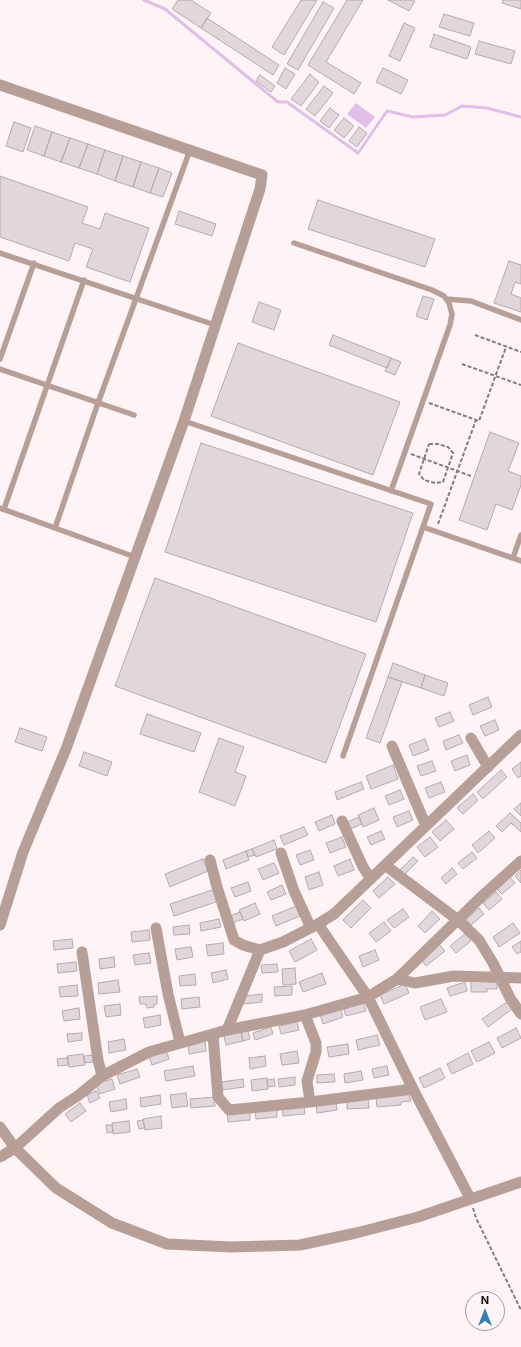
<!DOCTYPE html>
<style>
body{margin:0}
#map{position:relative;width:521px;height:1347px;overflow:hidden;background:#fef4f5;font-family:Inter,sans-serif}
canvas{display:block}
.north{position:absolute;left:465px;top:1291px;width:40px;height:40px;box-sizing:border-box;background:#fef4f5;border:1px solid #a29a9b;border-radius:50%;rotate:0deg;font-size:11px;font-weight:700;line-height:16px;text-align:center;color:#171314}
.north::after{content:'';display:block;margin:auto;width:14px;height:18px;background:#357cb1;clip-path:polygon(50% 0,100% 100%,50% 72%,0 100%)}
</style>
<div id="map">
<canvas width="521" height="1347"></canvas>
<div class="north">N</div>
</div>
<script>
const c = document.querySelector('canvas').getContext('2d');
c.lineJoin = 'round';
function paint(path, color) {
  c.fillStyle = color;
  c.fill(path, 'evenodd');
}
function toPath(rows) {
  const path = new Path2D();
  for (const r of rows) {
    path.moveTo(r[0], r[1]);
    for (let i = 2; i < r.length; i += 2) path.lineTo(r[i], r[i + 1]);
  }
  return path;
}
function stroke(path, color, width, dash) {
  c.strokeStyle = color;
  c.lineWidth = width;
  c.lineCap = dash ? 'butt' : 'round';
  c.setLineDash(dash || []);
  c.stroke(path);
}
paint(toPath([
 [356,103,375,117,366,128,347,114]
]), '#e0bee8');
stroke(toPath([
 [144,0,165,9,278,102,287,102,358,153,387,111,413,117,445,115,462,106,487,108,521,117]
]), '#e0bee8', 3);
const building = toPath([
 [178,0,191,0,211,13,201,28,172,9,178,0],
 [301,0,317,0,284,55,272,47,301,0],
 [347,0,363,0,326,62,361,83,354,94,308,65,347,0],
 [388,0,412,0,415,1,409,11,388,0],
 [503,0,521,0,521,9,502,3,503,0],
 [323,2,334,8,298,70,287,64,323,2],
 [444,14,474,23,470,36,439,27,444,14],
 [207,18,279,65,273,75,201,28,207,18],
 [404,23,415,28,400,61,389,56,404,23],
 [434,34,471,47,467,59,430,47,434,34],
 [479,41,515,51,511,64,475,54,479,41],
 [285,68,295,74,286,89,277,83,285,68],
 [383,68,408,80,401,94,376,82,383,68],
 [310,74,319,82,301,106,291,99,310,74],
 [260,75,275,86,271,92,256,81,260,75],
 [324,86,333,93,315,116,306,109,324,86],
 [330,108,339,115,329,128,320,121,330,108],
 [344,118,354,126,344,138,334,130,344,118],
 [14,122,31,128,23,152,6,146,14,122],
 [35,126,52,132,44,156,27,150,35,126],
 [359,127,367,133,357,147,349,141,359,127],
 [52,132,70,138,61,162,44,156,52,132],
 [70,138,88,144,79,168,61,162,70,138],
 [88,144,105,150,97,174,79,168,88,144],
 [105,150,123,156,115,181,97,174,105,150],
 [123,156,141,162,133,187,115,181,123,156],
 [141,162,159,168,150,193,133,187,141,162],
 [159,168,172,173,163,197,150,193,159,168],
 [0,176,88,207,82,223,100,229,105,213,149,228,130,282,86,267,93,249,75,243,69,261,0,237,0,176],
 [318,200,435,239,425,267,308,229,318,200],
 [179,211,216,224,212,236,175,224,179,211],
 [509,261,521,265,521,284,515,282,511,294,521,298,521,312,494,303,509,261],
 [423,296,434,299,427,320,416,316,423,296],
 [259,302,281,310,274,330,252,322,259,302],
 [333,335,391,358,387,368,329,345,333,335],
 [238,343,400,402,373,475,211,416,238,343],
 [391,358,401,362,395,375,385,371,391,358],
 [490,432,519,443,508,471,521,476,521,485,512,510,496,504,487,530,459,520,490,432],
 [201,443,413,513,376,622,165,552,201,443],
 [155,578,366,654,326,763,115,686,155,578],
 [393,663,425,675,421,688,388,677,393,663],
 [425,675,448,683,444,696,421,688,425,675],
 [388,677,402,682,380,743,366,738,388,677],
 [488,697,492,707,473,715,469,705,488,697],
 [450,712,454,721,439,727,435,718,450,712],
 [147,714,201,733,194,752,140,734,147,714],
 [495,720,499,730,485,736,480,726,495,720],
 [20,728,47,737,42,751,15,742,20,728],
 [459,735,463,743,446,750,443,741,459,735],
 [219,738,244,747,235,772,246,776,235,806,199,792,219,738],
 [425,739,429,750,413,756,409,745,425,739],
 [84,752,112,762,107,776,79,766,84,752],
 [467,755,470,765,455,771,451,761,467,755],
 [432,761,436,771,421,776,417,766,432,761],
 [521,762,521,776,518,778,512,769,521,762],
 [393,765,398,779,371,789,366,776,393,765],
 [501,770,507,777,483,799,477,792,501,770],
 [361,782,364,789,337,800,335,792,361,782],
 [441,782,445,792,429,798,425,788,441,782],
 [400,790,404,799,389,805,385,796,400,790],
 [473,794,478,800,463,814,457,808,473,794],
 [521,803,521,816,514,809,521,803],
 [374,808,379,820,363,827,358,815,374,808],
 [409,811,413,820,397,827,393,817,409,811],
 [510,813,521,823,521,832,511,823,502,832,496,826,510,813],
 [332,815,335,824,319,831,315,822,332,815],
 [359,817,362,824,350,829,347,822,359,817],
 [446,820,454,829,440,841,432,832,446,820],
 [304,827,308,835,284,845,280,836,304,827],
 [381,831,385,839,371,845,367,837,381,831],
 [489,831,495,838,478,853,472,845,489,831],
 [342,837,346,847,330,853,326,843,342,837],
 [430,837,438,847,425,857,417,847,430,837],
 [274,840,277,849,256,857,252,849,274,840],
 [252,849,255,855,248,857,246,851,252,849],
 [310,850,314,860,300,865,296,855,310,850],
 [246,851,249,860,226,869,223,860,246,851],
 [472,852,477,858,463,869,458,863,472,852],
 [413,857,418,861,404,875,400,870,413,857],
 [203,859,208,871,170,887,165,874,203,859],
 [350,859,354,870,338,876,334,866,350,859],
 [274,863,279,873,263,880,258,869,274,863],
 [452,868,457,874,446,884,441,878,452,868],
 [521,870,521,883,515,876,521,870],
 [319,872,323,885,309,890,305,877,319,872],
 [388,877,395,884,379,898,373,891,388,877],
 [510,877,515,883,502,894,497,889,510,877],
 [248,882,251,891,235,897,231,888,248,882],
 [282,885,286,894,271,900,267,892,282,885],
 [215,889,219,901,174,916,170,904,215,889],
 [496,892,502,899,489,910,483,903,496,892],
 [363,900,371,908,351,928,343,920,363,900],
 [255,903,260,914,244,921,239,910,255,903],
 [296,906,300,916,276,926,272,916,296,906],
 [479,908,484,914,471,925,466,919,479,908],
 [403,909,409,917,394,928,387,920,403,909],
 [432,911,440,919,425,933,418,926,432,911],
 [240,912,243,919,233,923,230,916,240,912],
 [219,919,221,927,201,931,200,923,219,919],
 [384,922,391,931,376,942,369,933,384,922],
 [513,923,520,933,499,947,493,937,513,923],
 [189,925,190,934,174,935,173,927,189,925],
 [149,930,150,940,132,942,131,932,149,930],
 [465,934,471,941,456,953,450,946,465,934],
 [72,939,73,948,54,950,53,941,72,939],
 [311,939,317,950,295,962,289,951,311,939],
 [521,941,521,952,517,954,512,947,521,941],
 [223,943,224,954,208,956,206,945,223,943],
 [439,944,445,951,426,966,420,959,439,944],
 [191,947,193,957,177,960,175,949,191,947],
 [375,950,379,960,363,967,359,956,375,950],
 [149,953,151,963,135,965,133,955,149,953],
 [114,957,115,967,100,969,99,959,114,957],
 [76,962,77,971,58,973,57,964,76,962],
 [277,964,278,972,262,973,261,965,277,964],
 [295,968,296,984,283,985,282,969,295,968],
 [226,970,228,979,213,983,211,973,226,970],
 [322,973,326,984,303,992,299,982,322,973],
 [195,974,196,985,180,986,179,976,195,974],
 [118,980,120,992,99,994,98,983,118,980],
 [471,980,497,980,497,989,487,989,487,992,471,992,471,980],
 [465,982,467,991,450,996,447,988,465,982],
 [405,984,409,993,384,1004,380,995,405,984],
 [77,985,78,996,60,997,59,987,77,985],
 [292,986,292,995,275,996,274,987,292,986],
 [262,994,262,1002,243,1004,246,996,262,994],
 [157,996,157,1004,154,1004,154,1007,147,1008,146,1004,140,1004,139,997,157,996],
 [199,997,200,1007,182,1009,181,999,199,997],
 [441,999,447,1012,425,1020,420,1007,441,999],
 [363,1001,366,1011,346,1016,343,1007,363,1001],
 [507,1002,512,1009,488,1027,482,1019,507,1002],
 [120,1004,121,1015,106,1017,104,1006,120,1004],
 [340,1007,343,1017,323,1024,320,1014,340,1007],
 [79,1008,80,1019,64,1021,62,1011,79,1008],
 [160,1015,161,1025,145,1028,143,1018,160,1015],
 [297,1022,299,1030,281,1034,279,1026,297,1022],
 [271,1027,273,1034,255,1040,253,1033,271,1027],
 [516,1028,521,1038,502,1048,497,1038,516,1028],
 [248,1031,250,1039,243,1041,241,1032,248,1031],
 [241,1032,243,1041,226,1045,224,1036,241,1032],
 [82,1033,82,1040,68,1042,67,1034,82,1033],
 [377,1035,380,1045,358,1050,356,1040,377,1035],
 [124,1039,126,1050,109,1053,108,1042,124,1039],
 [205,1041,206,1051,189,1054,188,1044,205,1041],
 [489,1042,495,1053,477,1062,471,1051,489,1042],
 [348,1044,349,1054,329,1057,327,1047,348,1044],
 [166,1050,169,1059,152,1065,149,1056,166,1050],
 [297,1051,299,1063,282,1065,280,1054,297,1051],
 [468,1053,473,1064,452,1074,447,1064,468,1053],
 [83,1054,85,1065,69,1067,67,1056,83,1054],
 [93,1055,93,1062,85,1063,84,1056,93,1055],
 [265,1056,266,1066,250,1069,249,1058,265,1056],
 [68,1058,68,1065,58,1066,57,1059,68,1058],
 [193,1066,195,1076,166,1081,164,1071,193,1066],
 [387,1066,389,1075,374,1078,372,1069,387,1066],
 [440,1068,445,1078,424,1088,419,1078,440,1068],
 [137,1069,140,1077,120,1084,117,1075,137,1069],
 [361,1071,363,1080,345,1083,344,1074,361,1071],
 [334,1074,335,1082,317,1083,317,1075,334,1074],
 [295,1077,295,1085,279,1087,278,1079,295,1077],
 [267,1078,268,1089,252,1091,251,1080,267,1078],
 [112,1079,115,1089,99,1094,96,1084,112,1079],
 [243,1079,244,1087,222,1090,221,1082,243,1079],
 [274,1079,275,1086,268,1087,267,1080,274,1079],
 [96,1091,100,1098,90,1103,87,1095,96,1091],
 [408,1092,411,1101,401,1102,401,1105,377,1107,376,1098,408,1092],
 [186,1093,188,1106,172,1108,170,1095,186,1093],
 [160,1095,161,1104,141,1107,140,1098,160,1095],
 [214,1097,215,1106,191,1108,190,1099,214,1097],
 [126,1099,127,1109,111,1112,109,1102,126,1099],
 [368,1099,369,1108,347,1109,347,1100,368,1099],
 [336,1102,337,1110,317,1113,316,1104,336,1102],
 [80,1103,86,1111,71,1122,65,1114,80,1103],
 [304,1106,305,1114,283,1116,282,1108,304,1106],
 [277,1109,277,1117,256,1119,255,1111,277,1109],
 [250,1110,250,1120,228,1122,227,1112,250,1110],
 [161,1116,162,1128,145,1130,143,1119,161,1116],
 [143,1120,145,1128,139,1129,137,1121,143,1120],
 [129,1121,130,1132,113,1134,112,1123,129,1121],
 [106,1125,112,1125,113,1132,107,1133,106,1125]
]);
paint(building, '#e0d6db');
stroke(building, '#b4aaaf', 1);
stroke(toPath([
 [475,335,521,352],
 [462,364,521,385],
 [429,403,479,421,506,347],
 [429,444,438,444,448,447,453,453,443,482,435,483,424,480,419,474,429,444],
 [411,454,471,476],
 [438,524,476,420],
 [473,1208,476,1218,521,1310]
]), '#837d7e', 2, [4, 2]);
stroke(toPath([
 [294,243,432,290,444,296,449,303,452,314,450,325,391,491],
 [0,253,215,325],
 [446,299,471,301,521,320],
 [0,359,34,263],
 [0,369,134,415],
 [184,421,431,504,343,756],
 [0,508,135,557],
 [4,509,84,280],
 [423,527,521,561],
 [55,528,98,403,190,150],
 [513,558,521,535]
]), '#b79f98', 5.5);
stroke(toPath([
 [0,85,262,175,260,189,184,421,66,749,23,852,0,925],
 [471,738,488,767],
 [392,746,426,826],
 [342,821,363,867,371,879],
 [281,853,294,891,311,928],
 [210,860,217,887,234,940,243,945,260,950,283,942,318,924],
 [385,865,458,920,479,940,493,963,510,998,521,1014],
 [156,928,168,994,180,1042],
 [82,952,98,1060,102,1076],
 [397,979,415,983,454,976,521,978],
 [305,1015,316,1043,316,1052,307,1081,310,1102],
 [227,1030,260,950],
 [213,1035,218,1097,229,1110,310,1102,413,1089],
 [0,1127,15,1148,56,1188,112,1223,167,1244,231,1247,300,1245,356,1233,418,1217,521,1182],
 [0,1157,15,1148,59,1108,79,1095,102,1076,149,1052,227,1030,305,1015,368,997,397,979,482,896,521,861],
 [470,1198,413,1089,368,997,318,924,334,914,521,735]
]), '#b79f98', 11);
</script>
